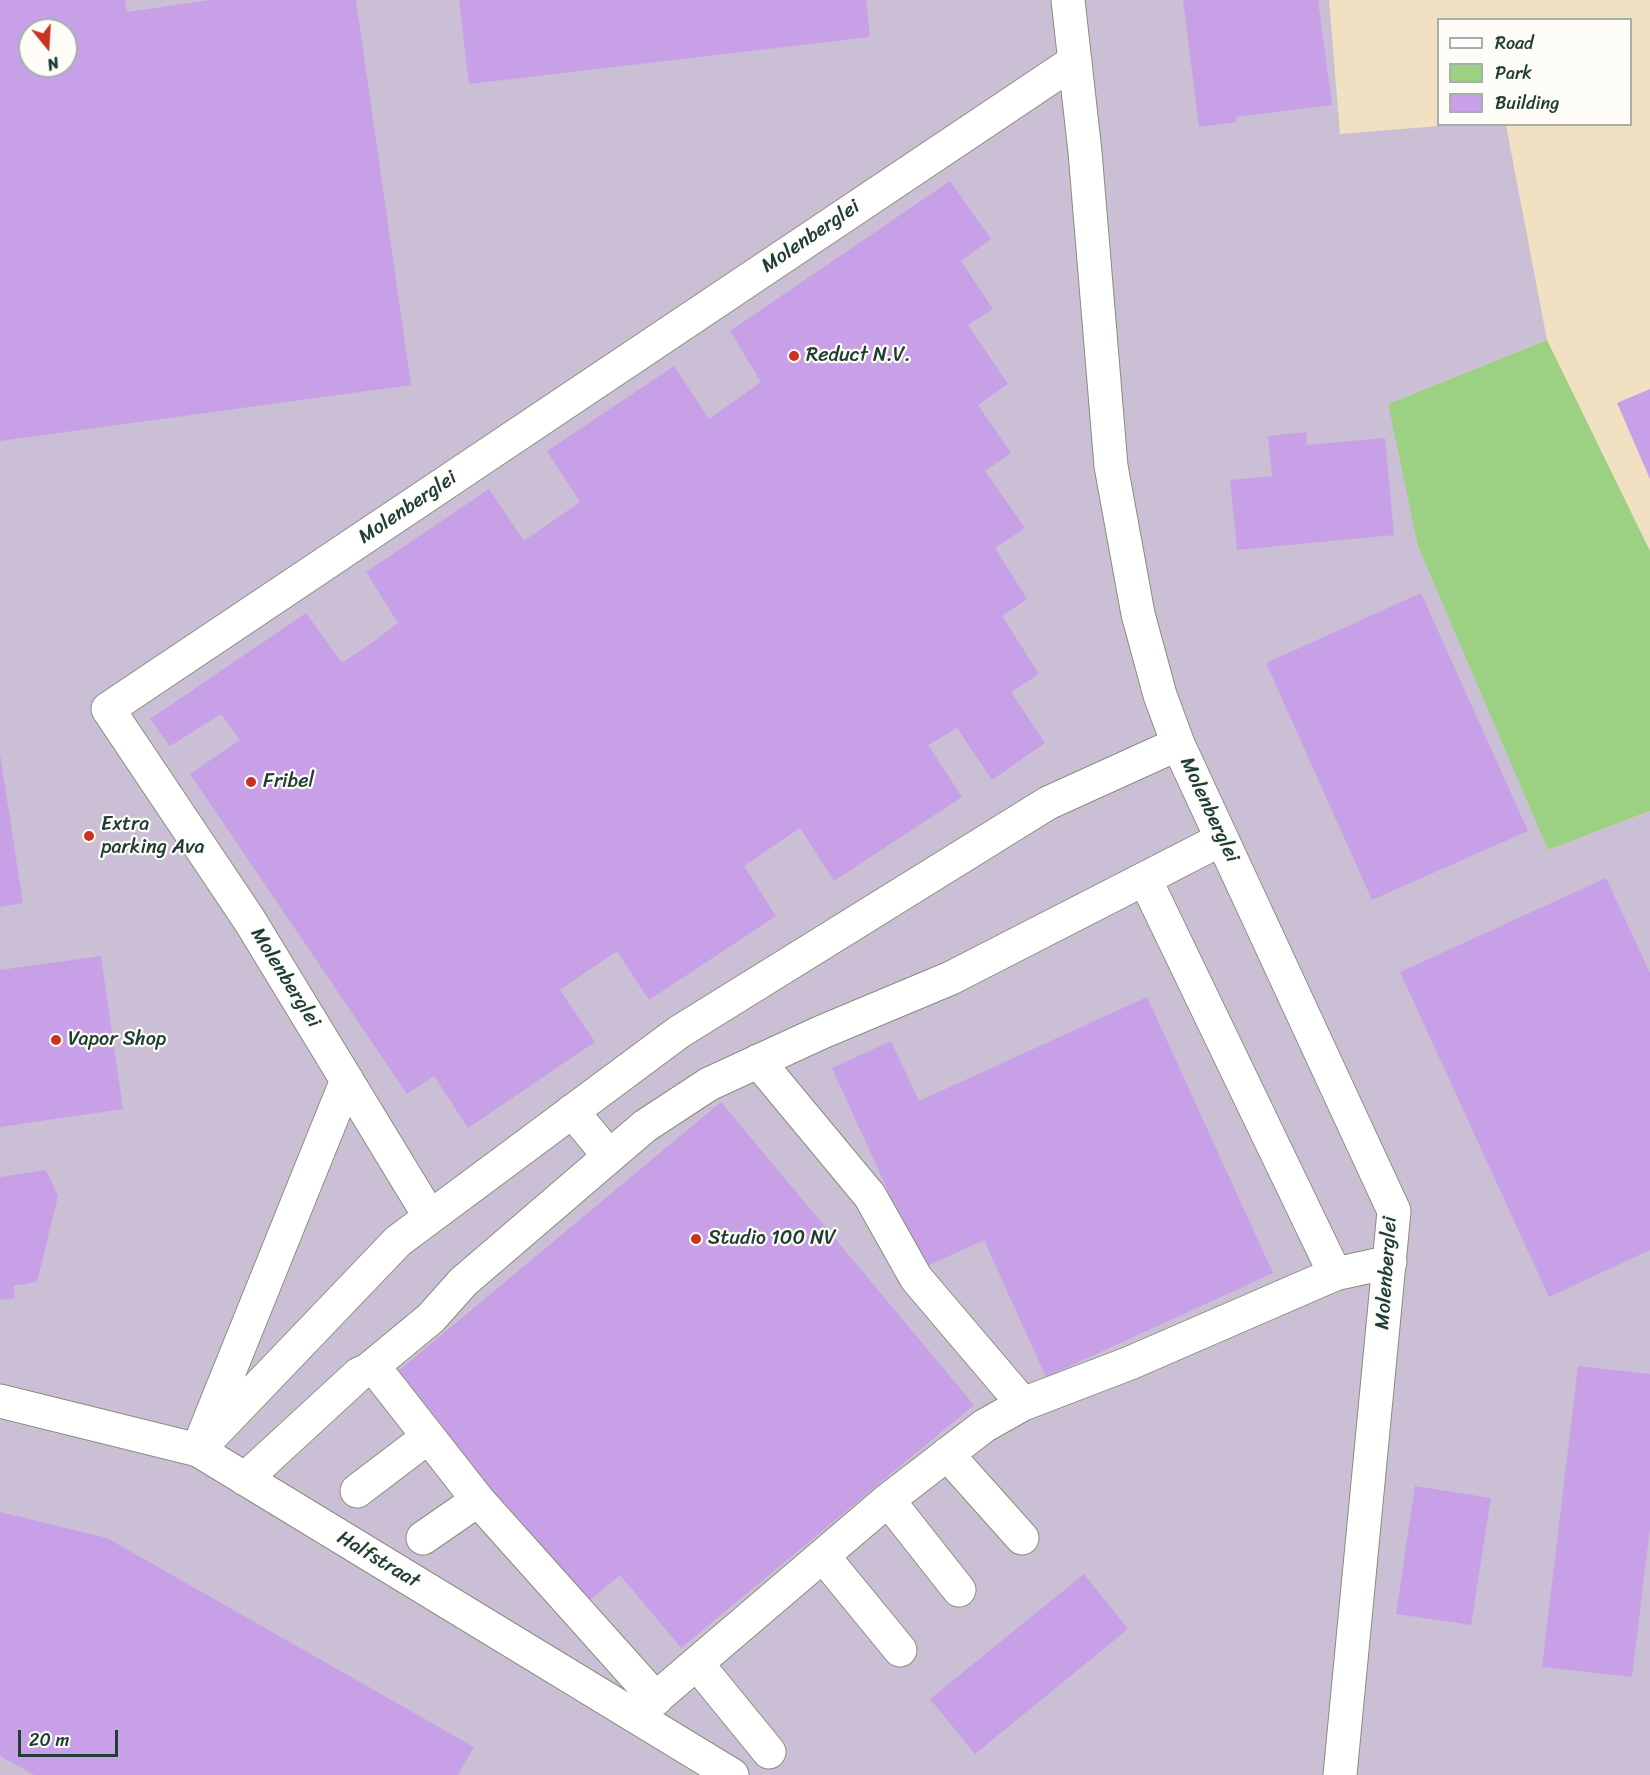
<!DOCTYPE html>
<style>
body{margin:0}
#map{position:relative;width:1650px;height:1775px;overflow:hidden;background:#f2e0c2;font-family:Sriracha,sans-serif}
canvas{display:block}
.legend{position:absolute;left:1437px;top:18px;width:195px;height:108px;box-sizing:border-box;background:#fdfcf7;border:2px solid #a4b0a9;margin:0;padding:8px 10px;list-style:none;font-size:18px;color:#1f3d34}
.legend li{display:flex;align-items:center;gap:12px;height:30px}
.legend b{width:30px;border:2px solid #a4b0a9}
.north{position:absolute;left:18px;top:18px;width:60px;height:60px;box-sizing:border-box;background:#fdfcf7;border:2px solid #a4b0a9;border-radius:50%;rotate:162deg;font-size:16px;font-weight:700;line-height:24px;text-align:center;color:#1f3d34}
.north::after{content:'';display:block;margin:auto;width:21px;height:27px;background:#c8321e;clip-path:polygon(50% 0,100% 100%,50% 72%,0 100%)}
.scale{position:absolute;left:18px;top:1730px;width:100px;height:27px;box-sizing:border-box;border:3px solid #1f3d34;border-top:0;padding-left:8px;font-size:18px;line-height:21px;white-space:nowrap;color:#1f3d34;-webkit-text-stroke:4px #fdfcf7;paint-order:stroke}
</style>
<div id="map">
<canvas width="1650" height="1775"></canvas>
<ul class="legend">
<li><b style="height:8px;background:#fff"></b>Road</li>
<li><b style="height:16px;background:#9cd183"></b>Park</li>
<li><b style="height:16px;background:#c8a0e7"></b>Building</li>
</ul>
<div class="north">N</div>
<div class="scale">20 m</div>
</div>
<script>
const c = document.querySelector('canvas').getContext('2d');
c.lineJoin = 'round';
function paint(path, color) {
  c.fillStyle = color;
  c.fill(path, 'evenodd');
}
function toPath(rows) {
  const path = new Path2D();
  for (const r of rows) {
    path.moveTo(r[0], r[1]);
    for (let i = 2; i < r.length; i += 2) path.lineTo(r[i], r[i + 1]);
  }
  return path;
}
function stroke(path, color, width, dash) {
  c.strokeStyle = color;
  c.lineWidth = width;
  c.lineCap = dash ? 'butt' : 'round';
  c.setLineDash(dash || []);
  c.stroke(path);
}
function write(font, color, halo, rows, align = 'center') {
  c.font = font + ' Sriracha,sans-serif';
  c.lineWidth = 4.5;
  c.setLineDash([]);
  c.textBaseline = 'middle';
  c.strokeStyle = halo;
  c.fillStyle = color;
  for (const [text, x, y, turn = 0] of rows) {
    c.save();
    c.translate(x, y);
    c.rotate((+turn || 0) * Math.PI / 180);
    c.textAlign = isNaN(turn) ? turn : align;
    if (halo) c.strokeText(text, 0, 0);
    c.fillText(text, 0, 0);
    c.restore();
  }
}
paint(toPath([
 [0,0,1329,0,1340,134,1451,125,1506,125,1547,340,1388,404,1548,850,1650,811,1650,1775,0,1775],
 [30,30,66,30,66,66,30,66]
]), '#cbbfd5');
paint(toPath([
 [1547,340,1650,551,1650,811,1548,850,1418,546,1388,404]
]), '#9cd183');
paint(toPath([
 [0,0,125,0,127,12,210,0,356,0,411,385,0,441],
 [30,30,66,30,66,66,30,66],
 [459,0,866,0,870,37,469,84],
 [1183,0,1318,0,1332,105,1236,117,1236,122,1199,127],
 [950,181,991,239,961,261,993,309,968,325,1008,384,978,405,1011,453,985,471,1025,528,995,548,1027,599,1002,616,1039,674,1011,692,1045,743,992,780,957,728,928,745,962,797,834,881,800,828,744,866,776,916,649,1000,617,951,560,990,595,1042,468,1128,434,1076,407,1094,190,774,240,740,221,714,170,746,150,719,306,613,342,663,370,644,398,623,366,572,489,489,524,541,580,502,547,451,674,366,709,419,761,382,730,331],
 [1650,389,1650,479,1617,403],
 [1306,432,1307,445,1385,438,1394,535,1237,550,1230,480,1272,476,1268,436],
 [1421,593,1528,831,1372,900,1266,663],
 [0,754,23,903,0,907],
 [1606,878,1650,973,1650,1250,1549,1297,1400,972],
 [101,956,123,1109,0,1127,0,970],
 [1147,997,1273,1273,1046,1377,984,1240,923,1268,832,1068,891,1041,919,1101],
 [721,1102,974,1405,681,1648,620,1575,583,1606,391,1377],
 [46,1170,58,1196,37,1282,13,1286,15,1298,0,1300,0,1177],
 [1578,1366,1650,1374,1650,1528,1632,1677,1542,1667],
 [1415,1486,1491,1498,1471,1625,1396,1614],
 [0,1512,107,1538,474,1747,458,1775,34,1775,0,1756],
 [1084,1574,1128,1629,975,1754,930,1699]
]), '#c8a0e7');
const minor = toPath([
 [1068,0,1085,152,1111,466,1138,614,1160,695,1178,744,1394,1211,1340,1775],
 [1145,879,1335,1274],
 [758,1061,870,1196,916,1278,1023,1404],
 [572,1111,609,1156],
 [430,1217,250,921,108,709,1075,61],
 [368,1370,431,1318,463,1282,604,1161,645,1126,709,1084,822,1032,951,978,1222,839],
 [0,1401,198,1450,732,1775],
 [204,1434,347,1080],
 [198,1450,398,1241,679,1032,1048,803,1178,744],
 [947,1454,1022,1538],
 [245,1479,359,1374,368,1370,377,1371,478,1500,656,1699],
 [357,1491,428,1437],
 [888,1500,959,1590],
 [423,1538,478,1500],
 [823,1556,900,1650],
 [698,1665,769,1752],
 [635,1716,888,1500,984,1426,1023,1404,1130,1363,1335,1274,1390,1262]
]);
stroke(minor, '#888e7b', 35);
stroke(minor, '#fff', 33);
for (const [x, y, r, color] of [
 [794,356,6,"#c8321e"],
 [251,782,6,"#c8321e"],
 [89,836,6,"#c8321e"],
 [56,1040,6,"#c8321e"],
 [696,1239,6,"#c8321e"]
]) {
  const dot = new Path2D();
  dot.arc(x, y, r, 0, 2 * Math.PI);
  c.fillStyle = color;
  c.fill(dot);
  stroke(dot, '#fdfcf7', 2);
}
write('20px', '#1f3d34', '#fdfcf7', [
 ["Molenberglei",811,237,-34],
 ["Molenberglei",408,508,-34],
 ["Molenberglei",1209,810,65],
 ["Molenberglei",285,978,58],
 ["Molenberglei",1387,1273,-86],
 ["Halfstraat",378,1560,31]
]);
write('20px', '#1f3d34', '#fdfcf7', [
 ["Reduct N.V.",806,356],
 ["Fribel",263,782],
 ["Extra",101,825],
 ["parking Ava",101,848],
 ["Vapor Shop",68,1040],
 ["Studio 100 NV",708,1239]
], 'left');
</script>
